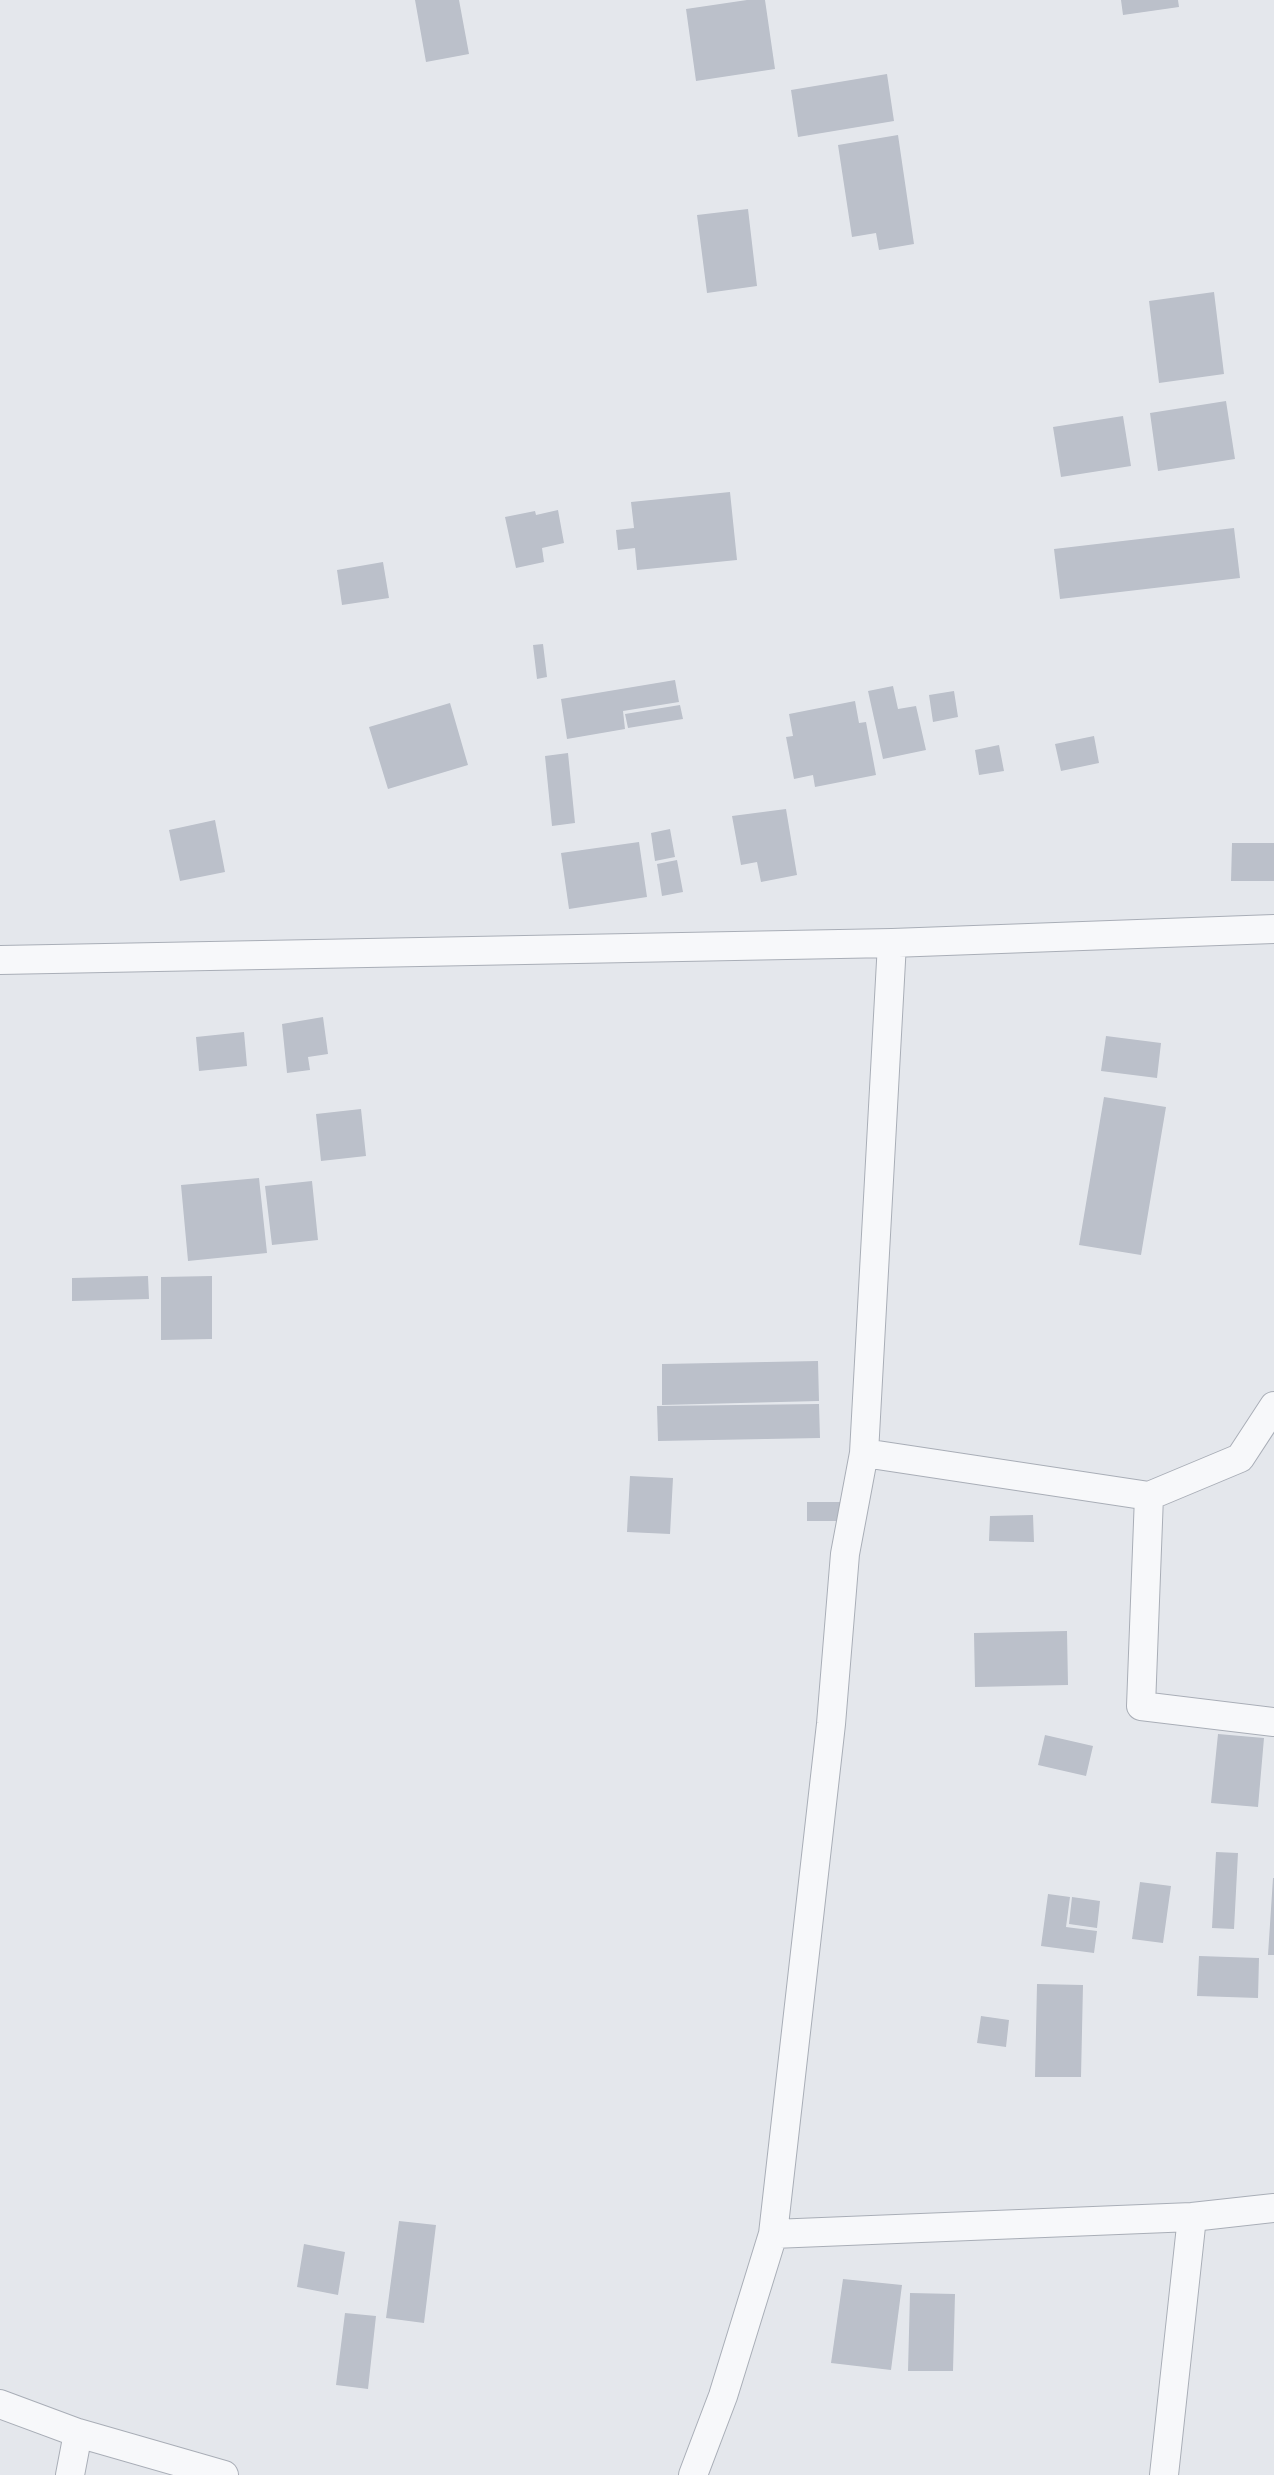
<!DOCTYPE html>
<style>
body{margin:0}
canvas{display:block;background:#e4e7ec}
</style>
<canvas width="1274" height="2475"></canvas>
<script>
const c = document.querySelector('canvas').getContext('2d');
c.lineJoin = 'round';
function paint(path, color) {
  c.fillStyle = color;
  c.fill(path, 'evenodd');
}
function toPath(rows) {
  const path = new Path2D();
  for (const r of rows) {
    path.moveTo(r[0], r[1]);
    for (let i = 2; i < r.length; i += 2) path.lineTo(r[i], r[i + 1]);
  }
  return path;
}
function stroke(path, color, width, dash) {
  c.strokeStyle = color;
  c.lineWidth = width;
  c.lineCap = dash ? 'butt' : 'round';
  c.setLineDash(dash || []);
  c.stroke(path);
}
paint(toPath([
 [415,0,459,0,469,54,426,62],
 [747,0,765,0,775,69,696,81,686,9],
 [1121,0,1178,0,1179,7,1123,15],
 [887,74,894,121,798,137,791,90],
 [898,135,914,244,879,250,876,233,852,237,838,145],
 [748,209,757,286,707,293,697,215],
 [1214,292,1224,374,1159,383,1149,301],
 [1226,401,1235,459,1158,471,1150,413],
 [1123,416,1131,466,1061,477,1053,427],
 [730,492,737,560,637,570,635,548,618,550,616,530,634,528,631,502],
 [558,510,564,543,542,548,544,562,516,568,505,517,535,511,536,515],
 [1234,528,1240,578,1060,599,1054,549],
 [383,562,389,598,342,605,337,570],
 [543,644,547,677,537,679,533,645],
 [675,680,679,702,623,711,625,729,567,739,561,699],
 [893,686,898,709,916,706,926,750,883,759,868,691],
 [954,691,958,717,933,722,929,695],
 [855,701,859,723,866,722,876,775,815,787,813,775,794,779,786,737,793,736,789,714],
 [450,703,468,765,388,789,369,727],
 [680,705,683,719,628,728,625,714],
 [1094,736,1099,763,1061,771,1055,744],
 [999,745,1004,771,979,775,975,750],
 [568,753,575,823,552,826,545,756],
 [786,809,797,875,761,882,757,862,741,865,732,816],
 [215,820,225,872,180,881,169,830],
 [670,829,675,857,655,861,651,833],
 [639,842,647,897,569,909,561,853],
 [1232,843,1274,843,1274,881,1231,881],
 [677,860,683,892,662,896,657,864],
 [323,1017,328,1054,308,1057,310,1070,287,1073,282,1024],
 [244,1032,247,1066,199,1071,196,1037],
 [1106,1036,1161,1043,1157,1078,1101,1071],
 [1104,1097,1166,1107,1141,1255,1079,1245],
 [361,1109,366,1156,321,1161,316,1114],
 [259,1178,267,1253,188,1261,181,1185],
 [312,1181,318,1240,272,1245,265,1186],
 [148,1276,149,1299,72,1301,72,1278],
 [212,1276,212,1339,161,1340,161,1277],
 [818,1361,819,1401,662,1405,662,1364],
 [819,1404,820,1438,658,1441,657,1406],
 [630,1476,673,1478,670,1534,627,1532],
 [807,1502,840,1502,840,1521,807,1521],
 [1033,1515,1034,1542,989,1541,990,1516],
 [1067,1631,1068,1685,975,1687,974,1633],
 [1218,1734,1264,1738,1258,1807,1211,1803],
 [1045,1735,1093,1746,1086,1776,1038,1765],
 [1216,1852,1238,1853,1234,1929,1212,1928],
 [1273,1878,1274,1878,1274,1955,1268,1955],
 [1140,1882,1171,1886,1163,1943,1132,1939],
 [1048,1894,1070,1897,1066,1927,1097,1931,1094,1953,1041,1946],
 [1072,1897,1100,1901,1097,1928,1069,1924],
 [1199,1956,1259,1958,1258,1998,1197,1996],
 [1037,1984,1083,1985,1081,2077,1035,2077],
 [981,2016,1009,2020,1006,2047,977,2043],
 [399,2221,436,2225,424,2323,386,2318],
 [304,2244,345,2252,338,2295,297,2287],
 [843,2279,902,2285,891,2370,831,2363],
 [910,2293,955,2294,953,2371,908,2371],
 [345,2313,376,2316,368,2389,336,2385]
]), '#bbc0ca');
const minor = toPath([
 [0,960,892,943,1274,929],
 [864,1453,1149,1496,1240,1458,1274,1406],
 [1149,1496,1141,1706,1274,1722],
 [773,2234,1192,2217,1274,2208],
 [0,2404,78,2433,224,2475],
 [70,2475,78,2433],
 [693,2475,723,2396,773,2234,831,1724,845,1554,864,1453,892,943],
 [1164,2475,1192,2217]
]);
stroke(minor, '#a9aeb7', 30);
stroke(minor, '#f7f8fa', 28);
</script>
